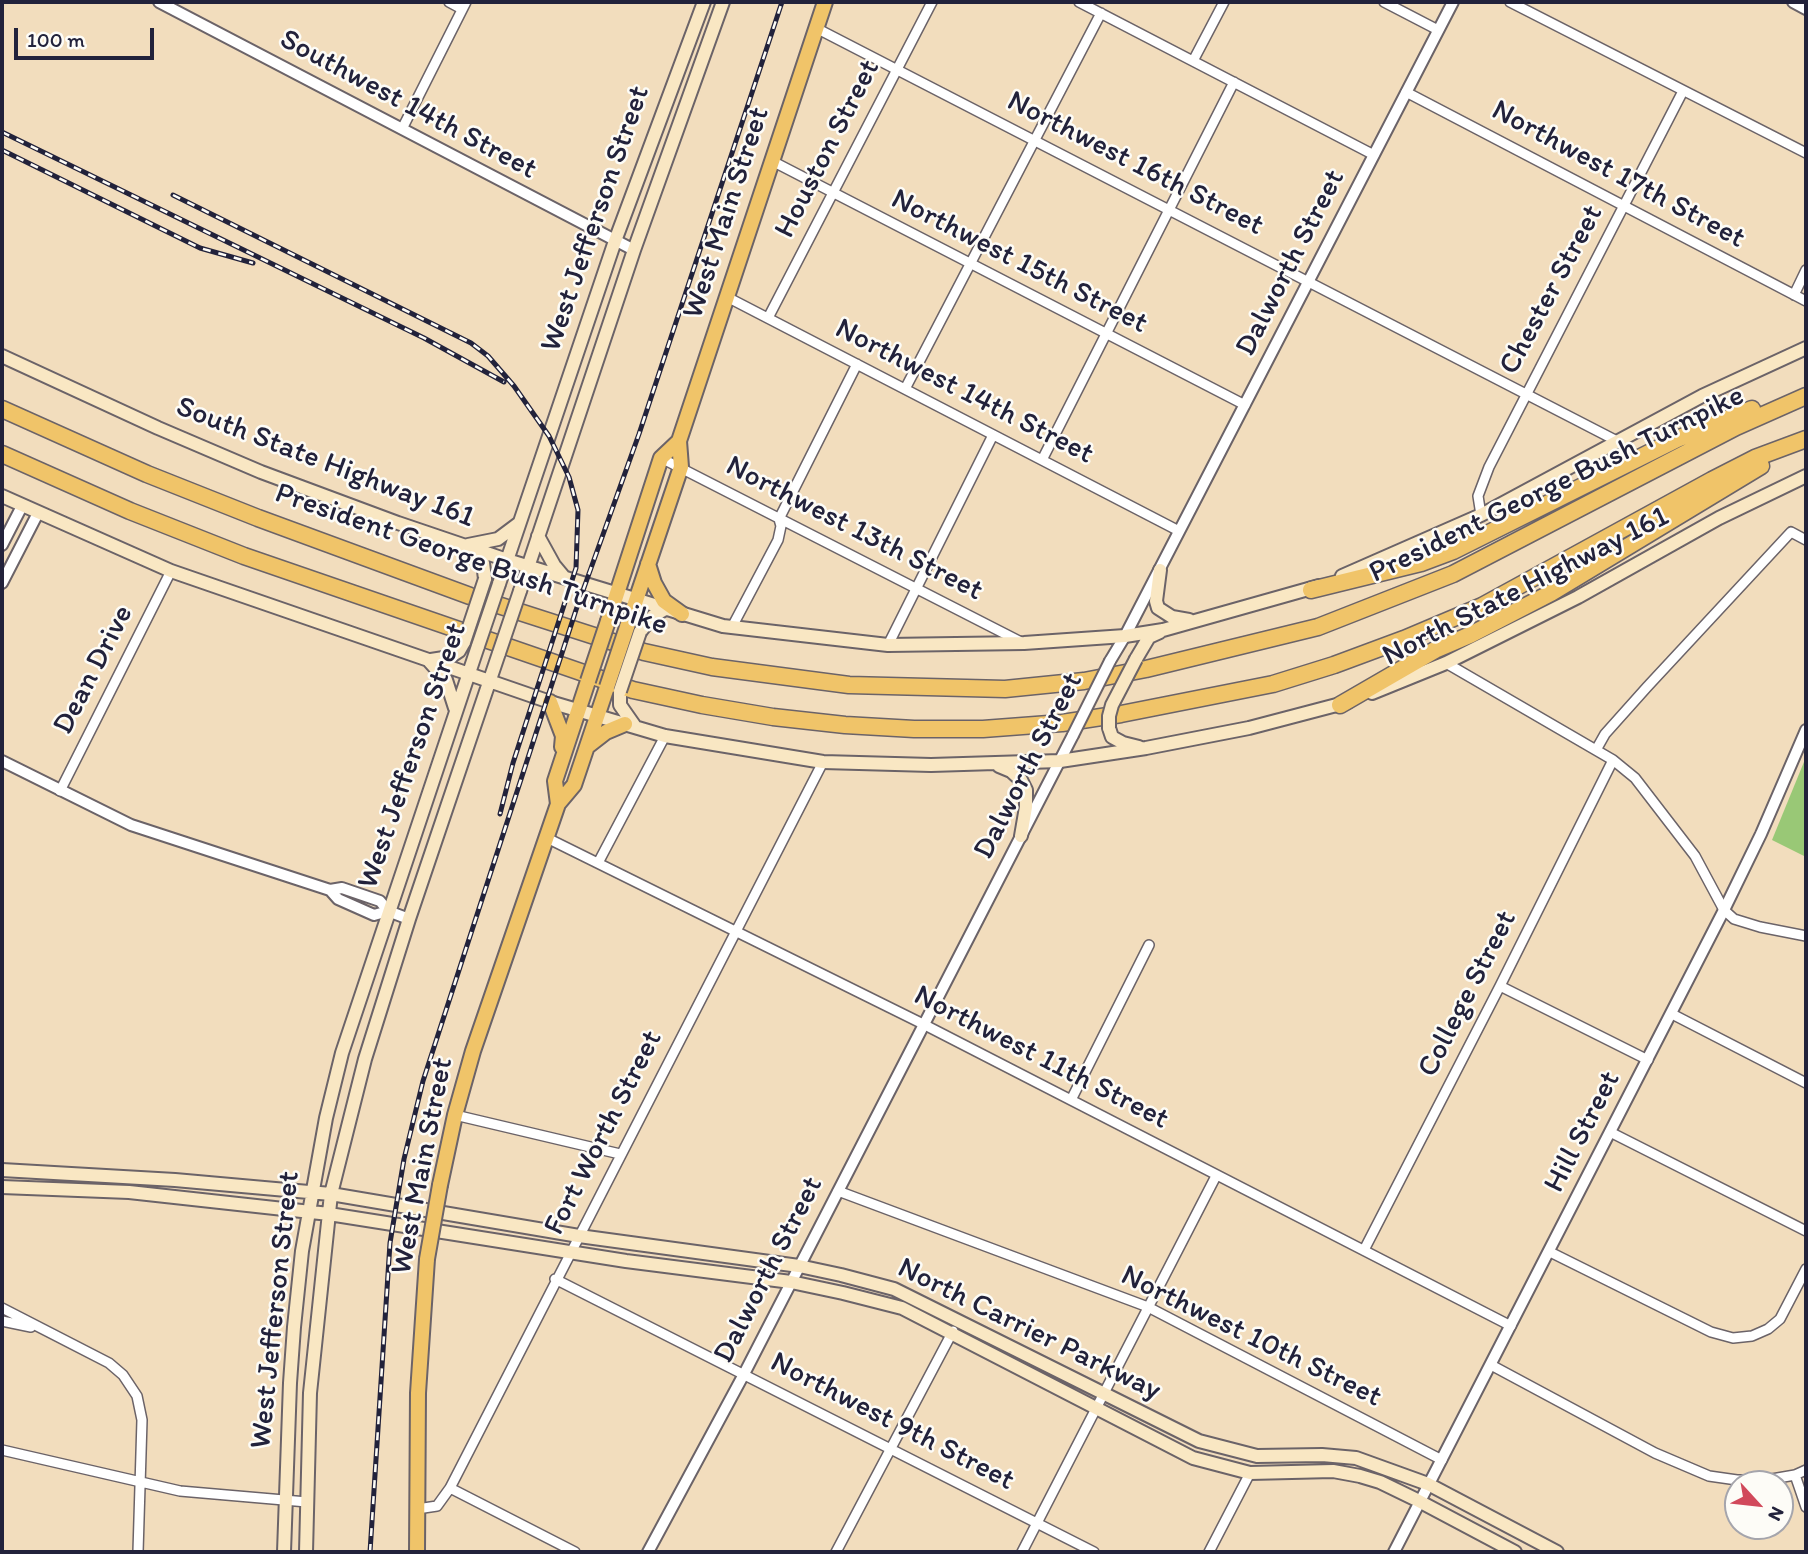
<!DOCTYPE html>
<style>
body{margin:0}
#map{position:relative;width:1808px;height:1554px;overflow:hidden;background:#f2ddbd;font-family:Itim,sans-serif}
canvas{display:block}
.frame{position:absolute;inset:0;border:4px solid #22223b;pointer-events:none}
.north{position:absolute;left:1724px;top:1470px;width:70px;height:70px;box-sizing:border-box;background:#fdfcf7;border:2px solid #a5a5ac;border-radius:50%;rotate:117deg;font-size:19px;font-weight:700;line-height:28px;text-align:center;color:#22223b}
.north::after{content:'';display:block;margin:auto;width:24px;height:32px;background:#d1495b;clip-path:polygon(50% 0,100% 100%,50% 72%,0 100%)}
.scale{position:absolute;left:14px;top:28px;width:140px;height:32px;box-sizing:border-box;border:4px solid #22223b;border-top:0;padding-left:9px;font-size:21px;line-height:24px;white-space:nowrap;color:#22223b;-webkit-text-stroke:5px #fdfcf7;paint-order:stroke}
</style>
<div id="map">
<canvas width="1808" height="1554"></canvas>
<div class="frame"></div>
<div class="north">N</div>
<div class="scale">100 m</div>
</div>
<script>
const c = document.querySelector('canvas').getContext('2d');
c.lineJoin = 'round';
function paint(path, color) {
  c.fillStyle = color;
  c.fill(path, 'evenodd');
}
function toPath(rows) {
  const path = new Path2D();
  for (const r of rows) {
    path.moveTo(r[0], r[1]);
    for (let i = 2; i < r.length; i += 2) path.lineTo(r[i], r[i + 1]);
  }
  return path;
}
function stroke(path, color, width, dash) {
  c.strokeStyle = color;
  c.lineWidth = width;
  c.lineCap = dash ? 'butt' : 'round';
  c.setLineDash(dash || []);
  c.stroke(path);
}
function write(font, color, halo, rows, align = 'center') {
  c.font = font + ' Itim,sans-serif';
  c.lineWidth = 5;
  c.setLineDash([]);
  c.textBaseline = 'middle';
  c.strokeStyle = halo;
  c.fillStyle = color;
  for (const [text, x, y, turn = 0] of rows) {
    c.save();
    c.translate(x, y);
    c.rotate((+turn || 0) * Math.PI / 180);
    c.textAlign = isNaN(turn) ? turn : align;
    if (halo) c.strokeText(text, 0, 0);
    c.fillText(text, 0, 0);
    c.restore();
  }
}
paint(toPath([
 [1806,757,1806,857,1772,840]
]), '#99c876');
const minor = toPath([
 [449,2,462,9],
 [1079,2,1374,155],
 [1384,2,1438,30],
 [1510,2,1806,153],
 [816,28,1617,441],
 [1193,61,1224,2],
 [1406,92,1806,301],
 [402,129,466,2],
 [772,161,1245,405],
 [1794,295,1806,270],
 [727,297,1179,531],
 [768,318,932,2],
 [905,389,1101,13],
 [661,458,1021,642],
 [1042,460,1234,82],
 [1481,515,1478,496,1489,467,1683,91],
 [732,627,778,540,781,526,779,519,857,364],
 [888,645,993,435],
 [1446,663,1613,760,1635,778,1695,856,1724,910,1734,919,1760,927,1806,936],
 [1596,750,1605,734,1647,687,1791,532,1806,540],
 [60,791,171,571],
 [547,838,923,1024,1511,1326],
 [598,863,665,736],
 [1500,986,1648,1060],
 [1672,1014,1806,1083],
 [1071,1100,1149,945],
 [455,1115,620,1154],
 [1610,1132,1806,1231],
 [838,1191,1148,1307,1442,1460],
 [1364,1250,1500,986,1613,760],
 [1550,1252,1711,1332,1733,1338,1752,1336,1768,1329,1780,1319,1806,1269],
 [555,1279,1094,1552],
 [2,1308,109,1363,123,1375,137,1396,142,1420,138,1552],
 [2,1321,31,1327],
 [1491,1365,1655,1453,1709,1476,1737,1480,1766,1480,1795,1475,1806,1470],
 [2,1450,180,1491,307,1502],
 [1795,1475,1806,1507],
 [450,1488,575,1552],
 [417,1509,437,1506,450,1488,823,762],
 [836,1552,953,1331],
 [1022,1552,1216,1176],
 [1209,1552,1250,1473]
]);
const tertiary = toPath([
 [159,2,634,250],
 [1793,2,1806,9],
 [2,545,22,506],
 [2,583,38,513],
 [1110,661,1125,636,1453,2],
 [2,761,131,825,330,890,342,888,380,901,388,911,409,919],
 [330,890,338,899,374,915,388,911],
 [648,1552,744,1374,1073,735],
 [1394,1552,1724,910,1761,834,1806,730]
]);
const secondary = toPath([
 [2,356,158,428,261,472,398,523,507,560,723,626,888,645,1024,643,1125,636,1163,630,1319,586],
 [2,496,171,571,550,702,665,736,823,762,931,765,1060,761,1146,748,1249,728,1348,702],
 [538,536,554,565,564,577],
 [468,545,498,539,518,524],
 [467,548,483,563,485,579],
 [1160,570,1156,601,1158,608,1172,617,1189,620],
 [1342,576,1481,515,1702,396,1806,348],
 [499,584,615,241,704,2],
 [520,591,634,250,723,2],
 [640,632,653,616,665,609],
 [1136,659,1149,637,1160,632],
 [431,660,450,657,459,651,464,642],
 [429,661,446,680,455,708],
 [620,691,620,705,634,725],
 [1372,693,1446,663,1578,597,1719,518,1806,476],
 [1109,728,1112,737,1123,743,1139,747],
 [999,766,1011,771,1021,780,1026,790,1026,807,1021,836],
 [2,1170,175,1180,331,1194,579,1236,799,1266,841,1275,894,1289,1199,1441,1257,1456,1322,1455,1356,1458,1428,1484,1557,1552],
 [2,1187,129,1192,329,1214,626,1261,791,1282,843,1293,902,1308,1193,1458,1250,1473,1333,1471,1360,1476,1380,1482,1415,1499,1515,1552],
 [284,1552,290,1383,294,1327,302,1251,326,1118,342,1053,478,646],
 [306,1552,310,1393,331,1194,365,1059,409,919,499,653]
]);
const primary = toPath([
 [648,564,654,583,664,601,682,614],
 [608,621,661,458,679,441],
 [627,627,681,467,679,441,825,2],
 [550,702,563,736,562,747],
 [588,746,606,732,625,724],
 [558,804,555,781,588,681],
 [440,1185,455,1115,473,1051,558,804,574,785,607,687],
 [417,1552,418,1393,427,1259]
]);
const motorway = toPath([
 [2,409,147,474,258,518,470,596,644,652,712,667,849,685,1005,689,1084,681,1146,669,1318,627,1453,574,1736,427,1806,396],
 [2,454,130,511,244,556,633,690,702,705,773,717,845,725,914,729,983,729,1062,723,1121,714,1273,684,1334,665,1404,639,1482,606,1712,480,1755,458,1806,439],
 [1311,590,1421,563,1453,551,1677,439,1752,409],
 [1340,705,1435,650,1470,635,1551,593,1761,466]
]);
stroke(minor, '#6b6368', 12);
stroke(tertiary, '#6b6368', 14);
stroke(secondary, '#6b6368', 16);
stroke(primary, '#6b6368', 18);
stroke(motorway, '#6b6368', 19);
stroke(minor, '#fff', 9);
stroke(tertiary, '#fff', 10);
stroke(secondary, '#f9e7c3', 12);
stroke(primary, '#f0c469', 14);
stroke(motorway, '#f0c469', 16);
const rail = toPath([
 [2,132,424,338,504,382],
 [2,150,200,248,253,263],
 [173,195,471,343,488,356,514,386,549,436,569,477,578,510,576,568,513,763,500,814],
 [370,1552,390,1243,404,1159,423,1081,576,610,639,434,782,2]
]);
stroke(rail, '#22223b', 5);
stroke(rail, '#fdfcf7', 2.5, [8]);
const tertiaryBridge = toPath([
 [1073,735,1110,661]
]);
const secondaryBridge = toPath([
 [464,642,485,579],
 [478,646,499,584],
 [499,653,520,591],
 [620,691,640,632],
 [1109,728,1109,716,1112,705,1136,659]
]);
const primaryBridge = toPath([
 [588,681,608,621],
 [607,687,627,627],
 [427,1259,440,1185]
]);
stroke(tertiaryBridge, '#6b6368', 14, []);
stroke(secondaryBridge, '#6b6368', 16, []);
stroke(primaryBridge, '#6b6368', 18, []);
stroke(tertiaryBridge, '#fff', 10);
stroke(secondaryBridge, '#f9e7c3', 12);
stroke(primaryBridge, '#f0c469', 14);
write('30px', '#22223b', '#fdfcf7', [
 ["Southwest 14th Street",408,105,28],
 ["Houston Street",828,149,-63],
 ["Northwest 16th Street",1135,164,27],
 ["Northwest 17th Street",1618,175,28],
 ["West Main Street",727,213,-72],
 ["West Jefferson Street",596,219,-71],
 ["Northwest 15th Street",1019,262,27],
 ["Dalworth Street",1291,263,-63],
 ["Chester Street",1552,290,-62],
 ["Northwest 14th Street",964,392,27],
 ["South State Highway 161",325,463,21],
 ["President George Bush Turnpike",1557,485,-26],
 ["Northwest 13th Street",854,529,27],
 ["President George Bush Turnpike",471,560,19],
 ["North State Highway 161",1526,587,-27],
 ["Dean Drive",94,670,-63],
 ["West Jefferson Street",413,756,-71],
 ["Dalworth Street",1029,766,-63],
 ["College Street",1468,994,-63],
 ["Northwest 11th Street",1041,1058,27],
 ["Hill Street",1583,1132,-63],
 ["Fort Worth Street",604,1133,-63],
 ["West Main Street",423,1166,-79],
 ["Dalworth Street",769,1270,-63],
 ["West Jefferson Street",276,1310,-84],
 ["North Carrier Parkway",1029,1330,26],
 ["Northwest 10th Street",1251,1337,26],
 ["Northwest 9th Street",892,1422,27]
]);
</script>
